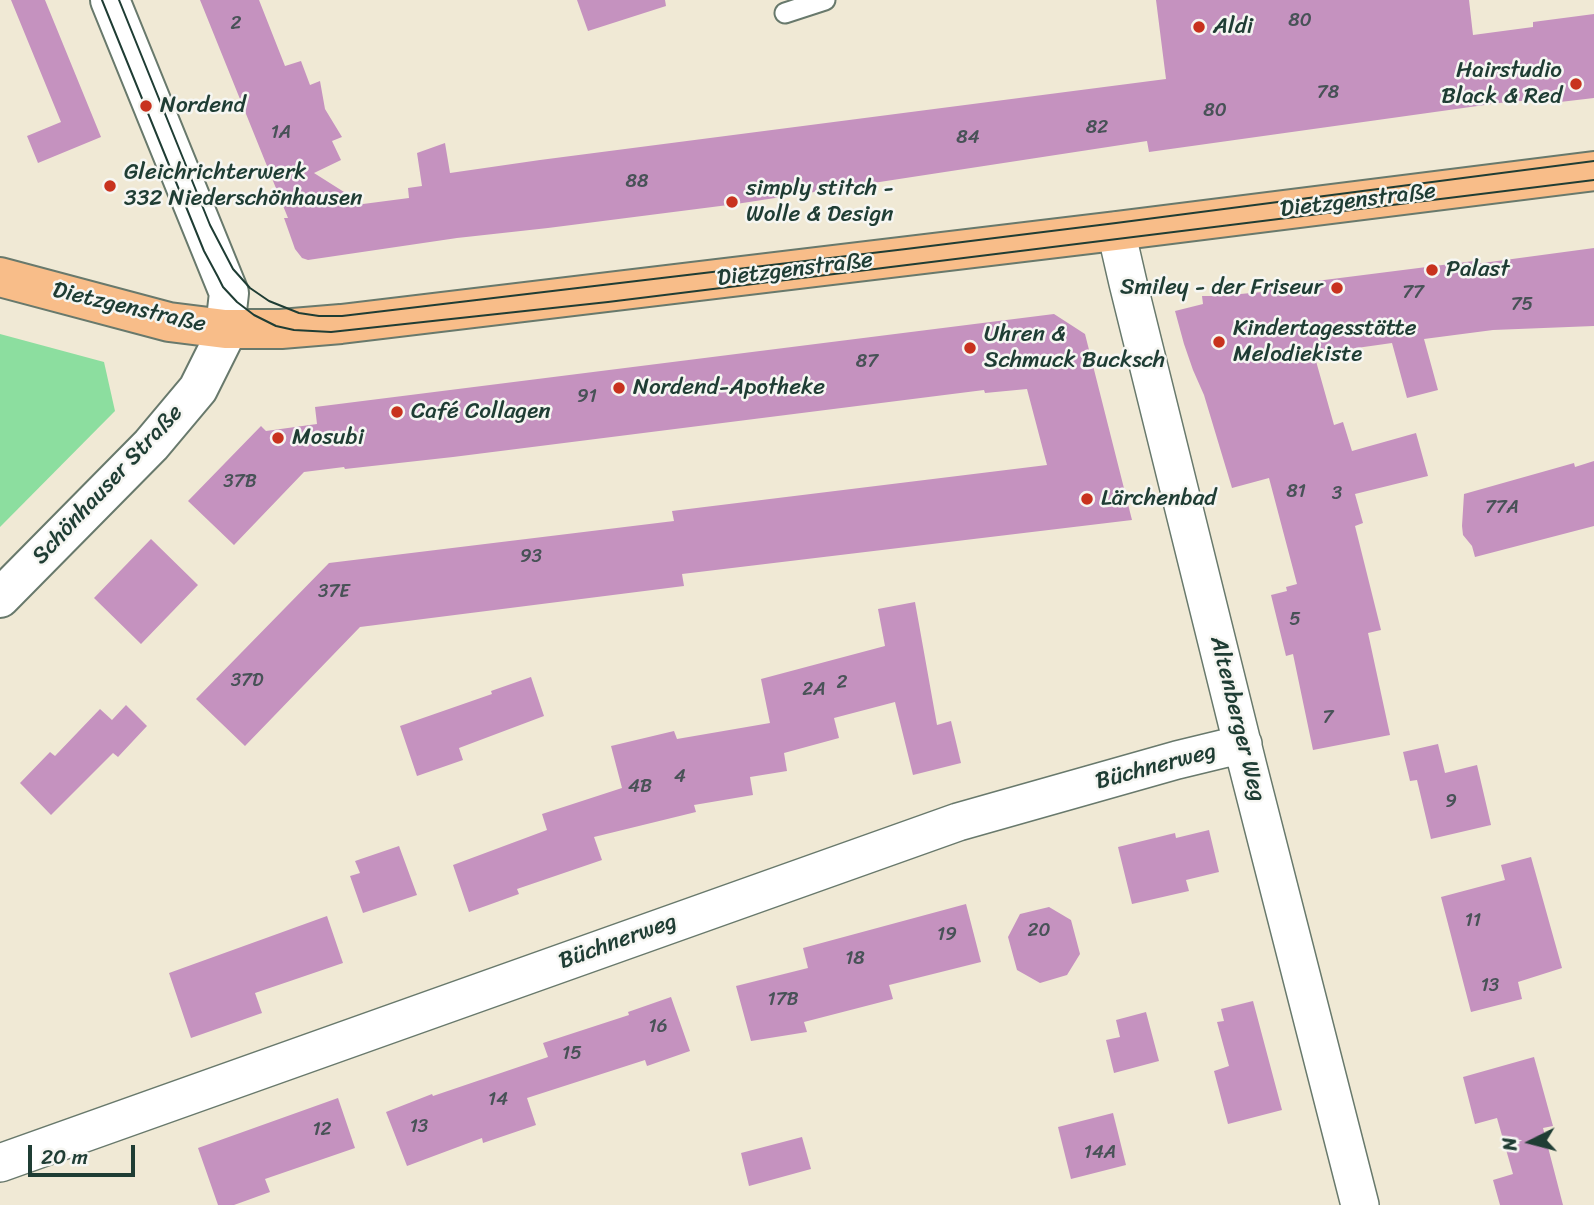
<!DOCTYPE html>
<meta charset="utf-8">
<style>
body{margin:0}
#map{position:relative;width:1594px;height:1205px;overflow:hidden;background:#f0e9d5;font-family:Sriracha,sans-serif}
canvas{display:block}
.north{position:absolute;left:1496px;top:1107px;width:70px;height:70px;-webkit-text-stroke:5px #f6f6f2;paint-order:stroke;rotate:264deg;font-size:19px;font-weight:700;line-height:28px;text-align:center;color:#1f3d34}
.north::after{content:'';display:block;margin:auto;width:24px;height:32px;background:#1f3d34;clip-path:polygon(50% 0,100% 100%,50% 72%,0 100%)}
.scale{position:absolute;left:28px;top:1145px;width:107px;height:32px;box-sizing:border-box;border:4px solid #1f3d34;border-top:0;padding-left:9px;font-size:21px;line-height:24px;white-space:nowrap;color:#1f3d34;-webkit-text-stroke:5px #f6f6f2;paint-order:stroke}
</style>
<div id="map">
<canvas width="1594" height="1205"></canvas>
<div class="north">N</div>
<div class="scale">20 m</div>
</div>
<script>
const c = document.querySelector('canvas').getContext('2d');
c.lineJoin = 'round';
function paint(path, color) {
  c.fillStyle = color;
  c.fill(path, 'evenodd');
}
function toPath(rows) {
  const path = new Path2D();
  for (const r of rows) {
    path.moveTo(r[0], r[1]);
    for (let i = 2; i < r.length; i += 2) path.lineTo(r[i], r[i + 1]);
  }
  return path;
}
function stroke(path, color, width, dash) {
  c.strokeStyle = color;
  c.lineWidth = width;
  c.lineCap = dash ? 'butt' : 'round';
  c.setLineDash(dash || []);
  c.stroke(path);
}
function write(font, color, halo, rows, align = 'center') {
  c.font = font + ' Sriracha,sans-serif';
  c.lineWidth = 5;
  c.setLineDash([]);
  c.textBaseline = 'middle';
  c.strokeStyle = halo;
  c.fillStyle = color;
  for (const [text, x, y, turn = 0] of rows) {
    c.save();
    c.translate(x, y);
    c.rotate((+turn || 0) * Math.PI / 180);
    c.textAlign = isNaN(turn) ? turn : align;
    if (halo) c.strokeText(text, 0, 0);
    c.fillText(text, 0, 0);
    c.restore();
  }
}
paint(toPath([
 [0,334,104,362,115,411,0,527]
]), '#8cde9f');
paint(toPath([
 [11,0,45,0,101,137,38,163,27,136,61,122],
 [200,0,259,0,285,66,301,61,310,85,320,81,325,109,342,137,332,141,341,160,314,173,363,204,409,198,408,188,422,186,417,153,445,143,450,173,540,160,1166,79,1156,0,1469,0,1473,35,1533,27,1533,22,1594,14,1594,98,1543,104,1542,99,1499,103,1149,152,1147,141,736,204,548,228,457,238,308,260,302,258,295,249,284,218,288,218],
 [577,0,665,0,666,6,588,31],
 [1594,248,1594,326,1493,330,1424,339,1438,390,1407,398,1392,343,1314,354,1334,425,1343,422,1352,451,1416,433,1428,476,1355,494,1363,523,1355,526,1381,630,1368,633,1390,735,1313,750,1293,654,1286,656,1271,595,1287,591,1286,587,1297,584,1269,478,1232,488,1204,395,1193,370,1184,344,1175,311,1203,304,1202,296,1219,296,1262,292,1261,288,1474,261,1475,264],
 [1054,314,1085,334,1132,520,682,574,684,586,360,627,245,746,196,699,329,563,674,521,672,511,1047,465,1027,389,985,393,984,390,453,457,345,469,344,467,304,472,234,545,188,501,261,426,266,431,317,424,315,407],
 [1594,461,1594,526,1475,557,1472,546,1463,535,1462,526,1464,494,1574,463,1575,467],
 [151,539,198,585,141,644,94,598],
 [915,602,937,725,951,721,961,763,913,775,895,702,834,718,839,738,784,753,787,771,750,777,753,795,694,805,696,812,594,837,602,860,517,889,519,894,469,912,453,865,547,830,542,814,622,788,611,746,674,731,677,739,770,723,761,679,885,646,878,609],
 [531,677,544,716,459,748,463,760,417,776,400,726,492,694,491,691],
 [126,705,147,726,118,757,113,753,51,815,20,783,50,752,55,756,100,709,112,720],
 [1438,744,1445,773,1477,765,1491,825,1431,839,1417,780,1410,781,1403,752],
 [1209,830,1219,872,1186,880,1189,891,1132,904,1118,847,1175,833,1176,838],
 [399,846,417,895,363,913,350,876,360,873,355,861],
 [1531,857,1562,968,1518,982,1522,999,1471,1012,1441,897,1505,880,1501,865],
 [966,904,981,962,889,985,893,999,804,1022,807,1032,751,1041,736,986,808,968,803,948],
 [1049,907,1071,920,1080,954,1067,975,1040,983,1017,970,1008,937,1020,914],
 [327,916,343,963,255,993,262,1013,191,1038,169,973],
 [671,997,690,1051,647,1066,645,1060,527,1098,536,1125,483,1143,482,1138,407,1166,386,1112,432,1094,433,1096,548,1057,543,1043,629,1015,628,1012],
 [1253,1001,1282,1110,1228,1124,1214,1071,1229,1066,1217,1022,1224,1021,1221,1009],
 [1146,1012,1159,1061,1114,1073,1106,1040,1120,1037,1116,1020],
 [1534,1057,1553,1126,1543,1128,1563,1205,1500,1205,1493,1180,1513,1174,1497,1118,1475,1124,1463,1077],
 [338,1098,355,1148,265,1179,270,1192,234,1205,218,1205,198,1148],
 [1113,1113,1126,1165,1071,1179,1058,1127],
 [802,1137,811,1169,749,1186,741,1153]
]), '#c592bf');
const service = toPath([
 [785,13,825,0]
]);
const minor = toPath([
 [1116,231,1128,283,1248,767,1360,1205],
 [0,1163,958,822,1177,760,1243,744]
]);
const tertiary = toPath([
 [0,598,151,445,198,389,224,337,229,293,110,0]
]);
const primary = toPath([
 [0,277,169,322,225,329,281,329,341,324,1116,231,1594,171]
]);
stroke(service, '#68796c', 23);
stroke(minor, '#68796c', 40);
stroke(tertiary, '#68796c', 42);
stroke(primary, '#68796c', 42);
stroke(service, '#fff', 19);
stroke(minor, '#fff', 37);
stroke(tertiary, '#fff', 38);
stroke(primary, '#f8bd89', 38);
stroke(toPath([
 [102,0,204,251,218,277,223,287,237,302,254,315,276,326,294,330,331,332,608,302,1594,180],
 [119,0,210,225,233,269,250,288,269,301,299,313,319,316,342,316,906,249,1116,223,1594,161]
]), '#1f3d34', 2);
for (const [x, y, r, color] of [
 [1199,27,7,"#c8321e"],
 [1576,84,7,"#c8321e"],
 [146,106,7,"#c8321e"],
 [110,186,7,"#c8321e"],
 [732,202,7,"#c8321e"],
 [1432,270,7,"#c8321e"],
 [1337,288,7,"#c8321e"],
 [1219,342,7,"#c8321e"],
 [970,348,7,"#c8321e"],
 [619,388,7,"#c8321e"],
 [397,412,7,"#c8321e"],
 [278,438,7,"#c8321e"],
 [1087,499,7,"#c8321e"]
]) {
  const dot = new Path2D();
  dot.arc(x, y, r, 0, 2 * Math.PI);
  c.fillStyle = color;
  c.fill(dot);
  stroke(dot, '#f6f6f2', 2.5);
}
write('19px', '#485257', null, [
 ["80",1300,21],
 ["2",236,24],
 ["78",1328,93],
 ["80",1215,111],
 ["82",1097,128],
 ["1A",281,133],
 ["84",968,138],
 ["88",637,182],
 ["77",1413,293],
 ["75",1522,305],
 ["87",867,362],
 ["91",587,397],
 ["37B",240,482],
 ["81",1296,492],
 ["3",1337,494],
 ["77A",1502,508],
 ["93",531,557],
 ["37E",334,592],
 ["5",1295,620],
 ["37D",247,681],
 ["2",842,683],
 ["2A",814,690],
 ["7",1328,718],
 ["4",680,777],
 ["4B",640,787],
 ["9",1451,802],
 ["11",1473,921],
 ["20",1039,931],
 ["19",947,935],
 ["18",855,959],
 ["13",1490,986],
 ["17B",783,1000],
 ["16",658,1027],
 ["15",572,1054],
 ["14",498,1100],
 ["13",419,1127],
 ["12",322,1130],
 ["14A",1100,1153]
]);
write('23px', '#1f3d34', '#f6f6f2', [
 ["Aldi",1213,27],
 ["Hairstudio",1562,71,"right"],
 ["Black & Red",1562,97,"right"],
 ["Nordend",160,106],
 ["Gleichrichterwerk",124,173],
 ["332 Niederschönhausen",124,199],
 ["simply stitch -",746,189],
 ["Wolle & Design",746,215],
 ["Palast",1446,270],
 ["Smiley - der Friseur",1323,288,"right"],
 ["Kindertagesstätte",1233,329],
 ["Melodiekiste",1233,355],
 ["Uhren &",984,335],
 ["Schmuck Bucksch",984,361],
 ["Nordend-Apotheke",633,388],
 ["Café Collagen",411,412],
 ["Mosubi",292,438],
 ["Lärchenbad",1101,499]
], 'left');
write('23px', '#1f3d34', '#f6f6f2', [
 ["Dietzgenstraße",1358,201,-7],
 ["Dietzgenstraße",795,270,-7],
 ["Dietzgenstraße",129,308,13],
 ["Schönhauser Straße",108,485,-47],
 ["Altenberger Weg",1237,719,76],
 ["Büchnerweg",1156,767,-15],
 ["Büchnerweg",618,942,-20]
]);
</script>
